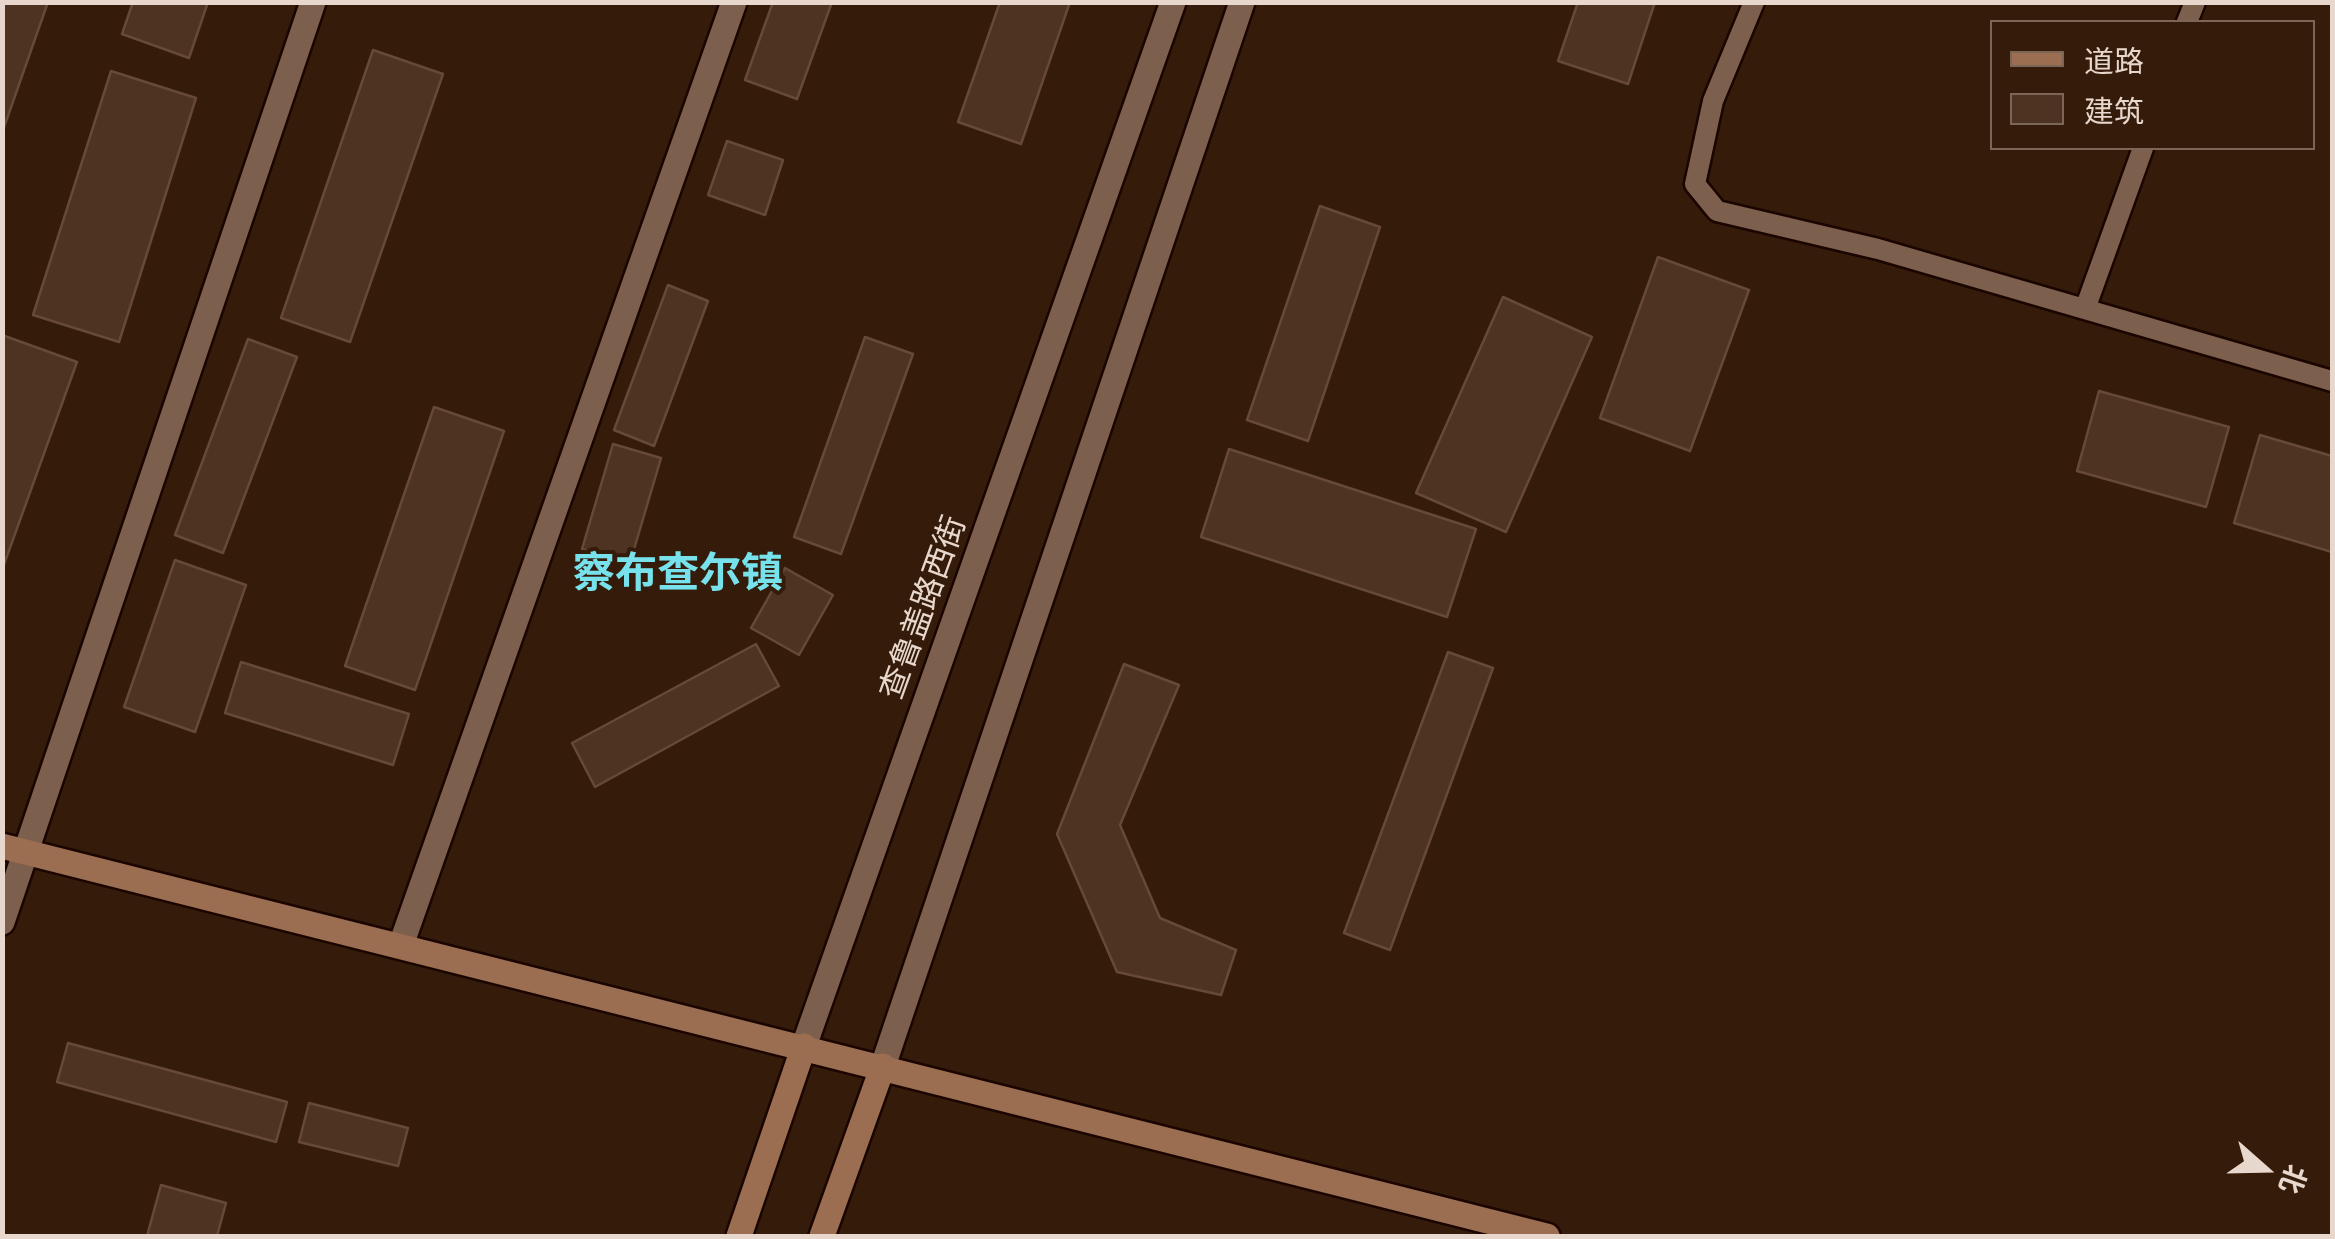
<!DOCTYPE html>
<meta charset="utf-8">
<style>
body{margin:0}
#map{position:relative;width:2335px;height:1239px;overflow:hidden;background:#341b0a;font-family:"PT Sans","Noto Sans SC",sans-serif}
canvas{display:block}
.frame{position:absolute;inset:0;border:5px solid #e8d7cc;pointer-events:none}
.legend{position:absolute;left:1990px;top:20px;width:325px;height:130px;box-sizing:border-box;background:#341b0a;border:2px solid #7c6658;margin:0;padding:12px 18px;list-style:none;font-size:30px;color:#e8d7cc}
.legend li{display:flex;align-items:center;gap:20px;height:50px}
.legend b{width:50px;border:2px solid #7c6658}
.north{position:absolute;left:2215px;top:1119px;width:100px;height:100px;-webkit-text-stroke:8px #341b0a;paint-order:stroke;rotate:110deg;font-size:28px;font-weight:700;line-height:40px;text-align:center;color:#e8d7cc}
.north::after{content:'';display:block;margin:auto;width:35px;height:45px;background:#e8d7cc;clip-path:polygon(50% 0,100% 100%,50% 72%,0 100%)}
</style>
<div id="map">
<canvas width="2335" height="1239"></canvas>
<div class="frame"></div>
<ul class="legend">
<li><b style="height:12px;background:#9b6e52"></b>道路</li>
<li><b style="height:28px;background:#4e3322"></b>建筑</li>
</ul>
<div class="north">北</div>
</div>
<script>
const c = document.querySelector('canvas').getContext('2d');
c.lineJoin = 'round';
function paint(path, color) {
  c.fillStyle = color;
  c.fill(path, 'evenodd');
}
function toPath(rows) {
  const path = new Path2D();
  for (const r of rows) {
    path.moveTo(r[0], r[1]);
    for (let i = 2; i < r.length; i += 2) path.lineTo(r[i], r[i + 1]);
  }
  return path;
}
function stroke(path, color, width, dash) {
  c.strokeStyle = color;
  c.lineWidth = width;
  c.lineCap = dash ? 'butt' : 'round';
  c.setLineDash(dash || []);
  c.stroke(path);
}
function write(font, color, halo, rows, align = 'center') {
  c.font = font + ' "PT Sans","Noto Sans SC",sans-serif';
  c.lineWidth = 8;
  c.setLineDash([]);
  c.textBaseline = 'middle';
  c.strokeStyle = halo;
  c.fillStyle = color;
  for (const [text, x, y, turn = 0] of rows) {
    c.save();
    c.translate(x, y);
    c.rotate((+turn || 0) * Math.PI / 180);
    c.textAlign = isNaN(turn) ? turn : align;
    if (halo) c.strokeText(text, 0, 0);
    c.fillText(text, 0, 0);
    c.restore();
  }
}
const building = toPath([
 [2,2,48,2,2,133,2,2],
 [133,2,208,2,189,58,122,34,133,2],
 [773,2,832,2,797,99,745,80,773,2],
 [1000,2,1070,2,1021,144,958,122,1000,2],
 [1578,2,1655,2,1628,84,1558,61,1578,2],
 [373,50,443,74,350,342,281,318,373,50],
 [111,71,196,98,119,342,33,315,111,71],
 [727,141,783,160,765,215,708,195,727,141],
 [1320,206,1380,227,1308,441,1247,420,1320,206],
 [1658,257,1749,290,1690,451,1600,418,1658,257],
 [668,285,708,301,654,446,614,430,668,285],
 [1503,297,1592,337,1506,532,1416,493,1503,297],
 [2,335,77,362,2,570,2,335],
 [865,337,913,354,841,554,794,537,865,337],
 [248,339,297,357,223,553,175,535,248,339],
 [2099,391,2229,427,2206,507,2077,471,2099,391],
 [434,407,504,431,415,690,345,666,434,407],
 [2260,435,2332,456,2332,552,2234,523,2260,435],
 [613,444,661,458,630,563,582,549,613,444],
 [1229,449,1476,529,1447,617,1201,537,1229,449],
 [175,560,246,585,195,732,124,707,175,560],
 [785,568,833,595,799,655,751,628,785,568],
 [756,644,779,686,595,787,572,743,756,644],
 [1448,652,1493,668,1390,950,1344,933,1448,652],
 [241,662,409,714,393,765,225,713,241,662],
 [1124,664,1179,685,1120,825,1160,918,1236,950,1221,995,1117,972,1057,834,1124,664],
 [68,1043,287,1102,276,1142,57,1082,68,1043],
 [309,1103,408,1128,398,1166,299,1142,309,1103],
 [161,1185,226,1203,217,1236,147,1236,161,1185]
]);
paint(building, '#4e3322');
stroke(building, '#664938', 2.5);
const service = toPath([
 [1754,2,1713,101,1695,184,1717,211,1878,249,2332,381],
 [2187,22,2195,2],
 [2085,309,2143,148]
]);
const minor = toPath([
 [2,922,313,2],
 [401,945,734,2]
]);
const tertiary = toPath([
 [804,1046,1173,2],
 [883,1066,1242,2]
]);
const secondary = toPath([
 [2,846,1547,1236],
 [739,1236,804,1046],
 [822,1236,883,1066]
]);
stroke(service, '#1a0500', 25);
stroke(minor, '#1a0500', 30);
stroke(tertiary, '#1a0500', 30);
stroke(secondary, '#1a0500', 30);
stroke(service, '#7d5f4d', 20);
stroke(minor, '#7d5f4d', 25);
stroke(tertiary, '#7d5f4d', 25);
stroke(secondary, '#9b6e52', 25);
write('32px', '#e8d7cc', '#341b0a', [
 ["查鲁盖路西街",924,608,-70]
]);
write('bold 42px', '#77e2eb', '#341b0a', [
 ["察布查尔镇",678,575]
]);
</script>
